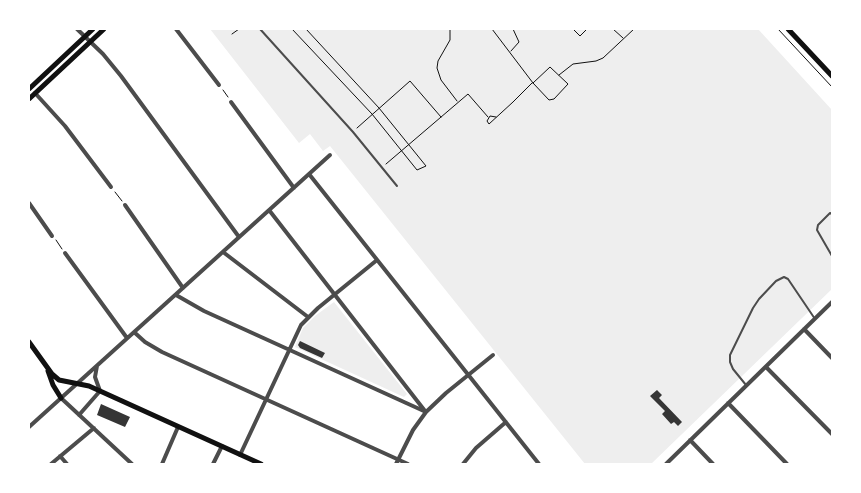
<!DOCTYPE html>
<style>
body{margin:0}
#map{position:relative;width:861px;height:493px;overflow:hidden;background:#fff;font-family:Quicksand,sans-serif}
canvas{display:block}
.frame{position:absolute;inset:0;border:30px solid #fff;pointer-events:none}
</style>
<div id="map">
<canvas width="861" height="493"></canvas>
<div class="frame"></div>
</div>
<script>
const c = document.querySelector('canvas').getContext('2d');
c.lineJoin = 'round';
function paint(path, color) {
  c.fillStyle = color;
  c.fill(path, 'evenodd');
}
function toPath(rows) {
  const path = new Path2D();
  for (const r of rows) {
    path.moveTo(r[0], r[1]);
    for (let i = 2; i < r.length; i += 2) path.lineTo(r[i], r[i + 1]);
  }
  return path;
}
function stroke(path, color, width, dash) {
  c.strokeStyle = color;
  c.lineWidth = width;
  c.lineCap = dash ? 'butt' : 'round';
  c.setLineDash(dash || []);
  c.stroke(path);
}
paint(toPath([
 [210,29,758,29,832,110,832,289,651,464,585,464,330,146,323,151,310,134,299,143],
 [334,302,407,394,404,397,295,347,303,328,315,316]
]), '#eee');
paint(toPath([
 [300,341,325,353,322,358,300,348,298,345],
 [657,390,662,395,659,398,682,422,678,426,674,422,671,424,662,414,665,411,650,396],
 [101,404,130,417,125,427,97,415]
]), '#353535');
stroke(toPath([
 [292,29,372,114,417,170,426,166,379,108,306,29],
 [450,29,450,40,438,61,437,68,441,80,457,101],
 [492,29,533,83,549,100,554,99,568,84,550,67,533,83],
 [573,29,580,36,587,29],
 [613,29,623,38],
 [778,29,832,87],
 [232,34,239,29],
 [511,51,519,42,513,29],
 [559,75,573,64,596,61,603,58,634,29],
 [223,90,228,97],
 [496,117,490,116,487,121,489,124,513,102,532,83],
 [357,128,410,81,441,117],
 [386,164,468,94,488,117],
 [115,192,122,201],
 [56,240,62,249]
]), '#111', 1);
stroke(toPath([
 [260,29,353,132,397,186],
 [832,214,830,213,818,225,817,230,832,256],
 [746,385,733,369,730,362,730,355,753,308,759,299,776,281,784,277,788,279,815,319]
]), '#4c4c4c', 2);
stroke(toPath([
 [77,29,103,54,121,76,239,237],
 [176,29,219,85],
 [35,93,65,126,111,187],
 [231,102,294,188],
 [309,174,539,464],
 [29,203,52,236],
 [125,205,183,288],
 [269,210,425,411],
 [223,252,308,317],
 [65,253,127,338],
 [176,295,204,311,426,412],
 [804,329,832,358],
 [134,332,145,342,162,352,408,464],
 [766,367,832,434],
 [61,398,132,464],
 [728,403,787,464],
 [79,415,100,391,95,377,97,366],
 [29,427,330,155],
 [690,440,713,464],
 [240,455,301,325,318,308,377,260],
 [60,456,67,464],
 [51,464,94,428],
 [162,464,178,427],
 [213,464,222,446],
 [396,464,413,430,426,412,446,393,493,355],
 [463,464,476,448,506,422],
 [666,464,832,302]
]), '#4c4c4c', 4);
stroke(toPath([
 [788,29,832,76],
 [29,89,93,29],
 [29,99,104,29],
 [29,342,52,374,59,380,89,386,261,464],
 [48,371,53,385,61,398]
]), '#111', 5);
</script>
